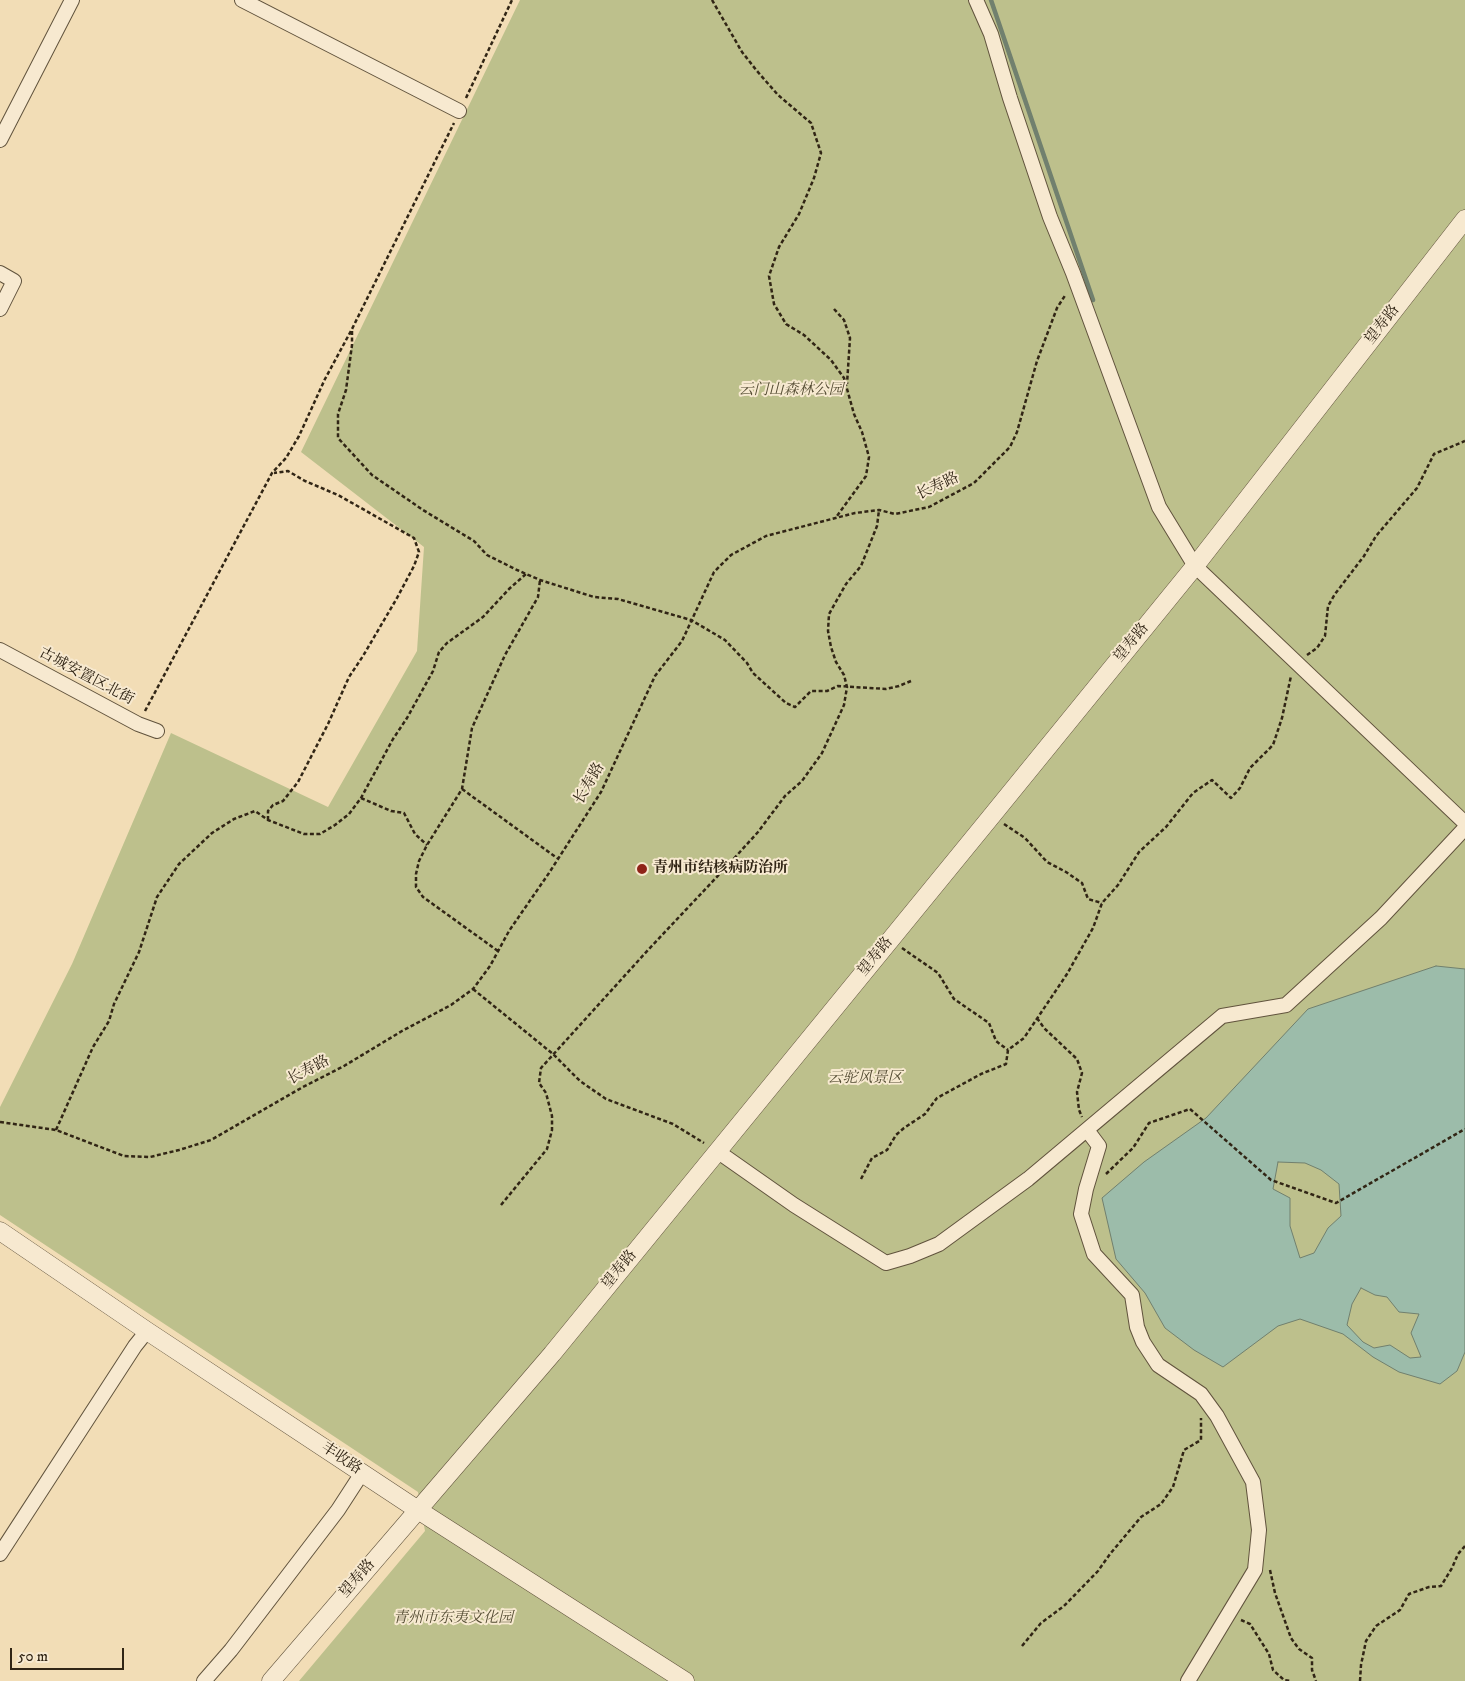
<!DOCTYPE html>
<meta charset="utf-8">
<style>
body{margin:0}
#map{position:relative;width:1465px;height:1681px;overflow:hidden;background:#f2ddb6;font-family:"IM FELL DW Pica",serif}
canvas{display:block}
.scale{position:absolute;left:10px;top:1648px;width:114px;height:22px;box-sizing:border-box;border:2px solid #312515;border-top:0;padding-left:6px;font-size:15px;line-height:18px;white-space:nowrap;color:#312515;-webkit-text-stroke:4px #f7e9d0;paint-order:stroke}
</style>
<div id="map">
<canvas width="1465" height="1681"></canvas>
<div class="scale">50 m</div>
</div>
<script>
const c = document.querySelector('canvas').getContext('2d');
c.lineJoin = 'round';
function paint(path, color) {
  c.fillStyle = color;
  c.fill(path, 'evenodd');
}
function toPath(rows) {
  const path = new Path2D();
  for (const r of rows) {
    path.moveTo(r[0], r[1]);
    for (let i = 2; i < r.length; i += 2) path.lineTo(r[i], r[i + 1]);
  }
  return path;
}
function stroke(path, color, width, dash) {
  c.strokeStyle = color;
  c.lineWidth = width;
  c.lineCap = dash ? 'butt' : 'round';
  c.setLineDash(dash || []);
  c.stroke(path);
}
function write(font, color, halo, rows, align = 'center') {
  c.font = font + ' "IM FELL DW Pica","Noto Serif SC",serif';
  c.lineWidth = 4;
  c.setLineDash([]);
  c.textBaseline = 'middle';
  c.strokeStyle = halo;
  c.fillStyle = color;
  for (const [text, x, y, turn = 0] of rows) {
    c.save();
    c.translate(x, y);
    c.rotate((+turn || 0) * Math.PI / 180);
    c.textAlign = isNaN(turn) ? turn : align;
    if (halo) c.strokeText(text, 0, 0);
    c.fillText(text, 0, 0);
    c.restore();
  }
}
paint(toPath([
 [520,0,1465,0,1465,1681,299,1681,425,1531,418,1492,0,1215,0,1107,72,964,171,733,328,807,417,651,424,547,301,452]
]), '#bdc08c');
const water = toPath([
 [1436,966,1465,969,1465,1352,1457,1371,1440,1384,1399,1372,1373,1357,1343,1334,1300,1319,1278,1326,1223,1367,1194,1350,1165,1328,1145,1293,1116,1259,1102,1198,1144,1162,1206,1118,1308,1009,1436,966],
 [1278,1162,1305,1163,1321,1170,1339,1184,1341,1216,1328,1228,1314,1253,1300,1258,1290,1226,1290,1198,1273,1189,1278,1162],
 [1361,1288,1375,1295,1387,1297,1399,1312,1419,1314,1411,1333,1421,1357,1410,1358,1390,1345,1374,1348,1363,1342,1347,1325,1352,1304,1361,1288]
]);
paint(water, '#9cbcaa');
stroke(water, '#71806e', 1);
stroke(toPath([
 [991,0,1093,300]
]), '#71806e', 4.5);
const minor = toPath([
 [242,0,459,111],
 [976,0,991,34,1010,98,1050,217,1073,273,1159,507,1195,566,1465,823],
 [0,140,72,0],
 [0,273,14,281,0,309],
 [0,650,138,724,157,731],
 [1087,1130,1099,1146,1086,1189,1081,1214,1094,1254,1132,1295,1137,1327,1143,1342,1158,1365,1201,1394,1217,1416,1253,1482,1259,1530,1255,1570,1188,1681],
 [717,1151,794,1205,886,1263,910,1256,939,1244,1028,1179,1222,1016,1286,1005,1381,918,1465,828],
 [0,1554,135,1346,147,1331],
 [204,1681,231,1650,338,1510,362,1473]
]);
const tertiary = toPath([
 [0,1231,147,1331,418,1510,685,1681],
 [271,1681,552,1354,994,813,1195,566,1465,219]
]);
stroke(minor, '#61533d', 16);
stroke(tertiary, '#61533d', 19);
stroke(toPath([
 [712,0,742,52,757,71,778,95,811,123,821,153,814,178,799,214,779,247,769,276,774,304,786,324,804,335,831,360,844,378,854,414,862,432,869,457,866,476,837,516],
 [466,98,512,0],
 [834,309,844,320,850,338,847,384],
 [352,331,352,345,346,390,338,414,338,438,372,475,423,510,474,541,487,555,517,570,540,580,594,597,618,599,691,620,725,640,747,663,753,673,786,703,795,707,811,691,827,691,838,686,886,689,899,686,911,681],
 [1307,655,1317,648,1325,636,1328,606,1335,594,1364,556,1376,536,1417,488,1434,454,1465,441],
 [145,711,272,473,286,458,299,436,325,379,352,329,454,123],
 [462,789,557,858],
 [361,798,391,811,404,813,415,834,427,845],
 [268,820,268,811,273,805,283,801,298,782,328,724,349,677,363,656,397,598,414,566,419,552,414,538,338,495,305,481,288,471,274,473],
 [1004,824,1025,838,1047,862,1066,872,1082,883,1088,899,1102,903],
 [902,948,938,973,954,999,989,1023,996,1041,1008,1050],
 [498,951,423,897,416,887,416,874,419,861,427,845,462,789,472,728,505,655,538,597,540,580],
 [473,989,553,1054,580,1081,606,1099,673,1124,704,1143],
 [1037,1018,1044,1028,1077,1059,1082,1073,1077,1092,1079,1110,1082,1117],
 [0,1122,56,1130,124,1156,150,1157,179,1150,211,1140,303,1087,344,1066,402,1031,451,1005,473,989,490,966,509,931,549,873,601,792,655,676,682,641,714,572,731,555,766,536,855,513,879,510,895,514,929,507,974,483,1010,447,1017,432,1037,361,1057,308,1066,294],
 [56,1130,93,1047,109,1021,114,1004,139,952,157,897,179,864,212,833,234,819,255,811,268,820,304,834,320,834,335,825,349,814,361,798,393,739,407,718,433,671,439,652,447,643,483,617,509,589,526,574],
 [1106,1174,1133,1148,1149,1123,1190,1109,1271,1180,1336,1203,1465,1129],
 [861,1179,872,1158,887,1150,896,1135,904,1128,925,1114,937,1098,981,1074,1006,1064,1008,1050,1024,1038,1067,974,1093,928,1102,903,1118,885,1139,852,1166,827,1193,793,1212,780,1231,798,1240,788,1250,768,1273,745,1282,718,1291,676],
 [501,1205,547,1149,552,1130,552,1116,546,1093,539,1083,541,1068,648,950,729,864,758,832,785,796,802,781,822,753,844,705,847,687,844,675,836,662,831,647,828,631,829,614,846,584,861,566,877,526,879,510],
 [1270,1570,1275,1593,1291,1638,1299,1649,1312,1658,1312,1670,1316,1681],
 [1241,1620,1250,1624,1269,1654,1273,1670,1284,1680,1291,1681],
 [1022,1646,1041,1623,1064,1606,1098,1571,1110,1554,1141,1517,1161,1504,1173,1487,1184,1450,1201,1440,1201,1418],
 [1360,1681,1361,1665,1366,1641,1376,1626,1400,1610,1409,1594,1429,1587,1441,1586,1452,1568,1458,1554,1465,1546]
]), '#312515', 2.5, [4, 2.5]);
stroke(minor, '#f7e9d0', 14);
stroke(tertiary, '#f7e9d0', 18);
for (const [x, y, r, color] of [
 [642,869,6,"#8f2418"]
]) {
  const dot = new Path2D();
  dot.arc(x, y, r, 0, 2 * Math.PI);
  c.fillStyle = color;
  c.fill(dot);
  stroke(dot, '#f7e9d0', 2);
}
write('15px', '#312515', '#f7e9d0', [
 ["望寿路",1383,325,-52],
 ["长寿路",938,487,-25],
 ["望寿路",1132,643,-51],
 ["古城安置区北街",86,677,28],
 ["长寿路",590,784,-60],
 ["望寿路",876,957,-51],
 ["长寿路",309,1071,-28],
 ["望寿路",620,1270,-51],
 ["丰收路",341,1459,33],
 ["望寿路",358,1579,-49]
]);
write('italic 15px', '#544c33', '#f7e9d0', [
 ["云门山森林公园",791,391],
 ["云驼风景区",865,1079],
 ["青州市东夷文化园",453,1619]
]);
write('bold 15px', '#312515', '#f7e9d0', [
 ["青州市结核病防治所",653,869]
], 'left');
</script>
